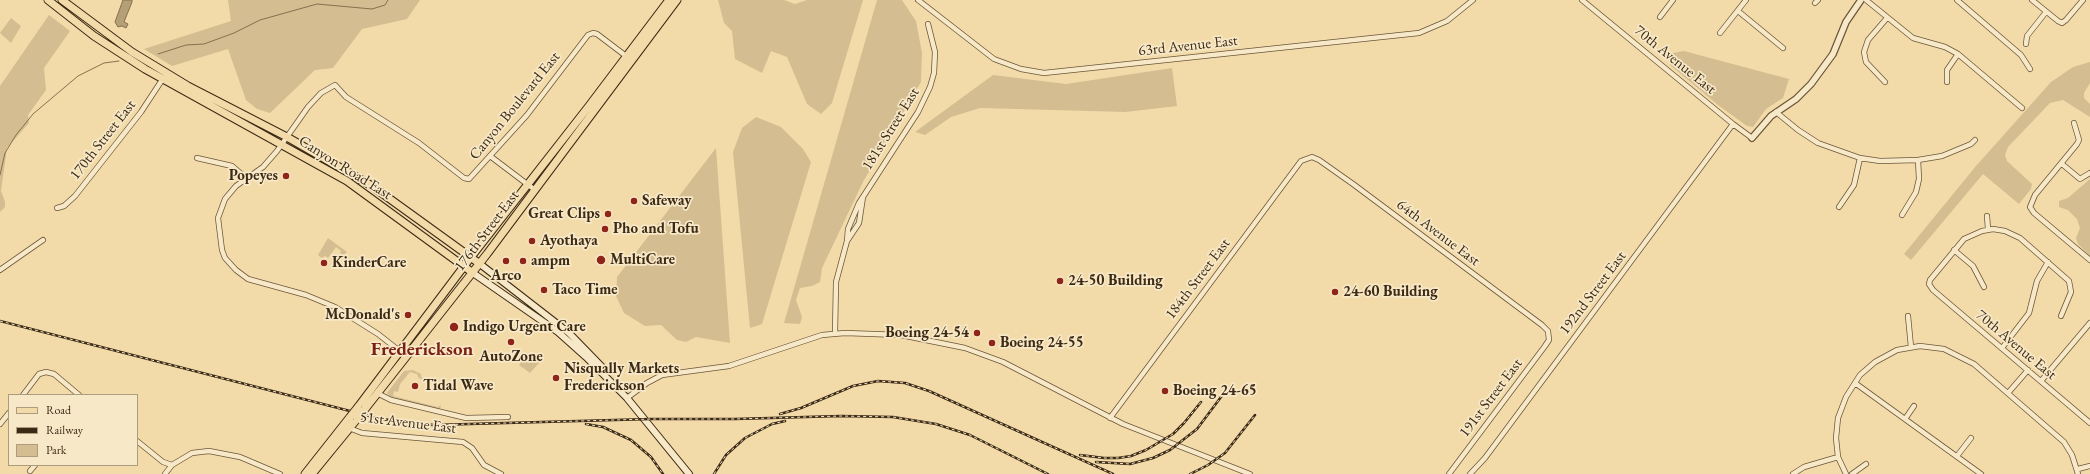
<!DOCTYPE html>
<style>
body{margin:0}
#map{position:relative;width:2090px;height:474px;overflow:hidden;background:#f3dba9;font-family:"EB Garamond",serif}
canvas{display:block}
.legend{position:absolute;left:8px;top:394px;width:130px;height:72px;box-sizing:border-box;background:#f7e8c7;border:1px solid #ad9c80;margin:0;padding:5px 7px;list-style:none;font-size:12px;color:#3d2a15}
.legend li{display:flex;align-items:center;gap:8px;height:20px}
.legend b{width:20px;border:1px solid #ad9c80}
</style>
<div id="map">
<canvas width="2090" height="474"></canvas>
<ul class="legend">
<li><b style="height:5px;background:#f3dba9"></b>Road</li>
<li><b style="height:5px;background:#3d2a15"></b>Railway</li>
<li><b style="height:11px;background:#d4bd90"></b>Park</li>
</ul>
</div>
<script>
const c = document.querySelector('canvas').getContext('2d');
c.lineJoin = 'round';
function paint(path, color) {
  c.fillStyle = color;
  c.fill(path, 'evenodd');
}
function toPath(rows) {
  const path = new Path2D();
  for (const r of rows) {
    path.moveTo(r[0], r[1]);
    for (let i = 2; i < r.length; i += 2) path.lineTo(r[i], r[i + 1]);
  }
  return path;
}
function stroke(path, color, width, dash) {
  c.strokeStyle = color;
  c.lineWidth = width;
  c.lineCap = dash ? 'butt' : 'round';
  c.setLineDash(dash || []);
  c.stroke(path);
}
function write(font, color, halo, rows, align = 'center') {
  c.font = font + ' "EB Garamond",serif';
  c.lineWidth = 3.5;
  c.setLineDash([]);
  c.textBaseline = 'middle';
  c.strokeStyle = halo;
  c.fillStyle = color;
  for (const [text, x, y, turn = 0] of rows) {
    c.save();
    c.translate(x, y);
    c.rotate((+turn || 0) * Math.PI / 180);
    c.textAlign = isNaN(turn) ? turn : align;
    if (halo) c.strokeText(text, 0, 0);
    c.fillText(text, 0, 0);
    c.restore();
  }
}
paint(toPath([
 [228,0,420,0,407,19,362,29,333,68,315,70,270,113,257,109,246,100,228,49,172,66,144,49,231,21],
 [718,0,784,0,795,4,807,0,863,0,832,103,821,114,807,104,787,57,771,51,762,73,735,59,732,31,724,23],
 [877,0,902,0,916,21,922,53,921,82,863,182,822,268,820,282,812,286,800,288,796,300,802,317,800,324,784,323],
 [49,15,70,31,44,68,46,90,28,115,29,123,7,148,1,191,5,202,5,207,0,212,0,86],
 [11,18,21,26,11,43,0,33],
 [1684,51,1789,79,1783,98,1766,109,1753,127,1747,126,1718,105,1670,65,1673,53],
 [2090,62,2090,83,2084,93,2084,98,2090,104,2090,117,2063,100,2050,103,2008,147,2005,155,2007,161,2032,184,2031,189,2019,204,1983,174,1911,260,1904,254,1976,166,2051,82,2073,67],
 [1172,68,1177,106,1125,112,980,108,951,117,925,135,915,132,993,75,1066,84],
 [756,117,781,127,803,149,811,162,762,324,750,328,733,152,742,128],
 [716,148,730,343,696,337,686,342,677,340,661,325,645,326,624,313,616,296,617,277],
 [2090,179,2090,256,2078,244,2076,238,2080,228,2077,219,2068,210,2059,207,2059,201,2068,198],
 [328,238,347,252,343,256,340,253,341,251,336,247,328,258,325,256,322,258,318,255],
 [528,353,540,362,530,373,519,365],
 [413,370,421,374,421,377,434,383,419,378,417,374,410,372,400,384,398,392,394,391,393,396,438,407,441,405,440,409,393,399,387,393,404,371]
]), '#d4bd90');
const water = toPath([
 [123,0,132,0,132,2,124,22,128,24,126,28,122,26,118,27,115,22,123,0]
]);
paint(water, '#b59f77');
stroke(water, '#857050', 1);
stroke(toPath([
 [158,54,186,45,204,44,234,33,260,20,317,4,372,9,385,5,388,0],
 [0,175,5,153,16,135,33,114,78,76,104,63,119,61]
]), '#857050', 1);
const minor = toPath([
 [918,0,994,59,1021,69,1044,73,1419,33,1447,21,1473,0],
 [1582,0,1733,124,1752,138],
 [1866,0,1913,38,1945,47,1958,54,2022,108],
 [1957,0,2021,55,2030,69],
 [2032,0,2058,21,2062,23,2066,20,2083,0],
 [1815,3,1818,0],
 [1738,11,1783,48],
 [1660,17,1673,0],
 [1720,33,1746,0],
 [2026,44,2027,36,2046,12],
 [1885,82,1866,62,1864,52,1868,40,1887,18],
 [1947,82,1947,70,1958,54],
 [1776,112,1798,130,1818,143,1860,158,1880,161,1918,160,1942,156,1971,144,1975,140],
 [2074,123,2079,140,2077,144,2035,195,2030,207,2034,213,2090,260],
 [490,156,535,190],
 [197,158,232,166,246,178],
 [2062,164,2080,179,2090,173],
 [863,197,859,223,847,241,848,229,859,203,918,112,930,87,934,73,935,52,928,24],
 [1839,207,1854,185,1860,158],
 [57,208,64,206,75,196,141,112,162,80],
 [1902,215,1916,192,1919,179,1918,160],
 [1987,216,1988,229],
 [1954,250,1973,266,1984,287],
 [0,270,43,240],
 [1908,316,1911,347],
 [2061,316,2071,292,2069,281,2020,238,2005,231,1993,229,1982,231,1964,239,1930,280,1929,284,1933,290,2090,423],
 [835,333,836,282,847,241],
 [2002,348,2029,313,2037,281,2048,262],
 [406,356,378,334,335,307,306,295,248,279,236,270,225,258,222,250,218,218,225,199,236,186,263,167,277,151,308,107,321,93,335,85,346,97,419,143,464,178,469,179,527,115,588,35,593,33,597,34,626,56],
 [2041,381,2090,323],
 [1855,383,1981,474],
 [377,393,391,400,466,418,508,417],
 [2008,393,2028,370],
 [23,395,39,374,46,372,54,374,79,395],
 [627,398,647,383,662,375,729,366,822,335,845,333,901,335,965,348,1003,362,1123,424,1250,474],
 [1110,418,1301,161,1312,157,1319,160,1353,184,1542,325,1548,331,1549,340,1545,346,1449,474],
 [1905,419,1914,406],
 [0,424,9,413],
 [349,428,362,433,463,442,472,448,484,465,501,474],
 [137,441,163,462,172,465],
 [1957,456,1971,438],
 [2078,469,2090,466],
 [30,471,35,465],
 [165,474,172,465,192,453,209,451,240,457,280,474],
 [1470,474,1485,458,1733,124],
 [1793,474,1804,467,1838,457],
 [1846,474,1838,457,1836,438,1838,418,1846,397,1860,375,1875,362,1897,350,1920,346,1944,349,1974,364,2064,442,2072,455,2078,474],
 [1852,474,1866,464]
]);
const tertiary = toPath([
 [1752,138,1771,116,1796,99,1811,84,1833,54,1846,22,1861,0]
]);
const secondary = toPath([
 [480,264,569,333,605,370],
 [473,273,558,332,586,357,627,398,689,474]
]);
const primary = toPath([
 [48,0,94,36,145,69,347,181,473,273],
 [62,0,132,52,188,86,287,137,372,186,480,264],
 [358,407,471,257,589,106,669,0],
 [365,409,487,254,677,0],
 [305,474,350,417],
 [312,474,357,419]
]);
stroke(minor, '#6a563a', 6);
stroke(tertiary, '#6a563a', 8);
stroke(secondary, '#3d2a15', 8);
stroke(primary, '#3d2a15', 9);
stroke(minor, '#f7e8c7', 4.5);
stroke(tertiary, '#f7e8c7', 5.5);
stroke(secondary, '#f7e8c7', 6);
stroke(primary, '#f3dba9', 7);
const rail = toPath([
 [0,321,381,419,433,425,651,419,735,419,841,416,893,417,936,424,970,435,1048,474],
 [780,414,801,408,853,386,878,381,905,383,929,391,1113,474],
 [586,424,603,427,631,440,651,457,663,474],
 [1080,455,1104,458,1118,458,1131,456,1146,450,1173,434,1184,423,1201,402],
 [1096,462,1130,464,1153,458,1170,450,1197,429,1224,393],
 [714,474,726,455,745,438,772,424,785,421],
 [1190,474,1208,465,1225,453,1255,415]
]);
stroke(rail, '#3d2a15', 2.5);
stroke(rail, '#f7e8c7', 1, [3]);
const primaryBridge = toPath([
 [350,417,358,407],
 [357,419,365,409]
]);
stroke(primaryBridge, '#3d2a15', 9, []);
stroke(primaryBridge, '#f3dba9', 7);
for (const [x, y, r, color] of [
 [286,176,4,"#8f2418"],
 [634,201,4,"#8f2418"],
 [608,214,4,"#8f2418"],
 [605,229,4,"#8f2418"],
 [532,241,4,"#8f2418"],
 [601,260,5,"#8f2418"],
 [506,261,4,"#8f2418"],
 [523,261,4,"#8f2418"],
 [324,263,4,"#8f2418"],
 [1060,281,4,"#8f2418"],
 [544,290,4,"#8f2418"],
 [1335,292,4,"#8f2418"],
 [408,315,4,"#8f2418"],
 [454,327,5,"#8f2418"],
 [977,333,4,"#8f2418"],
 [511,342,4,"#8f2418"],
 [992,343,4,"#8f2418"],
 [556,378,4,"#8f2418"],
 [415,386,4,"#8f2418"],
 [1165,391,4,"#8f2418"]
]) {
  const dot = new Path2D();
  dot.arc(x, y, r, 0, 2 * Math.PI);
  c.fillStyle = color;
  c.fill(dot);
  stroke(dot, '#f7e8c7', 1.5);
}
write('15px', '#3d2a15', '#f7e8c7', [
 ["63rd Avenue East",1188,46,-6],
 ["70th Avenue East",1675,60,39],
 ["Canyon Boulevard East",515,106,-51],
 ["181st Street East",891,129,-58],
 ["170th Street East",103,140,-52],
 ["Canyon Road East",345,168,32],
 ["176th Street East",487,231,-53],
 ["64th Avenue East",1438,233,37],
 ["184th Street East",1198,279,-53],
 ["192nd Street East",1593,293,-53],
 ["70th Avenue East",2016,345,40],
 ["191st Street East",1491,398,-53],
 ["51st Avenue East",408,423,7]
]);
write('bold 15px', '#3d2a15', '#f7e8c7', [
 ["Popeyes",278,176,"right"],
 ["Safeway",642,201],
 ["Great Clips",600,214,"right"],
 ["Pho and Tofu",613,229],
 ["Ayothaya",540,241],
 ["MultiCare",610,260],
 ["ampm",531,261],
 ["KinderCare",332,263],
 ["Arco",506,276,"center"],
 ["24-50 Building",1068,281],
 ["Taco Time",552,290],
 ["24-60 Building",1343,292],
 ["McDonald's",400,315,"right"],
 ["Indigo Urgent Care",463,327],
 ["Boeing 24-54",969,333,"right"],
 ["Boeing 24-55",1000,343],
 ["AutoZone",511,357,"center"],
 ["Nisqually Markets",564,369],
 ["Frederickson",564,386],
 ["Tidal Wave",423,386],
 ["Boeing 24-65",1173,391]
], 'left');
write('bold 19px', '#7a1f14', '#f7e8c7', [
 ["Frederickson",422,350]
]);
</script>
